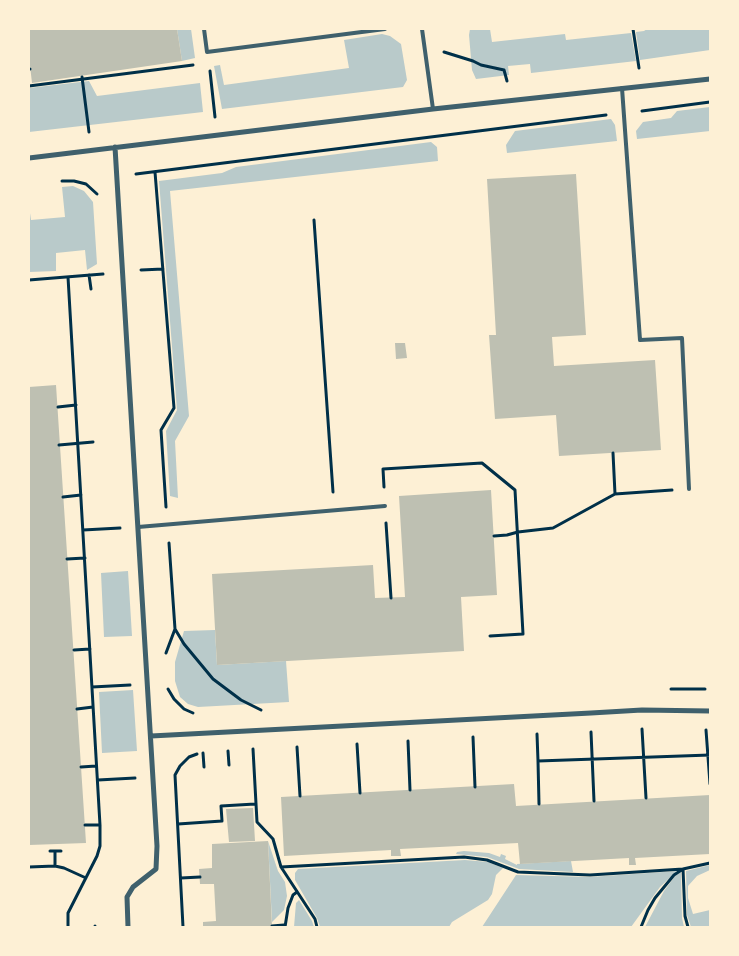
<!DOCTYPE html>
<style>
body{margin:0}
#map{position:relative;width:739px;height:956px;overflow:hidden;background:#fdf0d5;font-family:Merriweather,serif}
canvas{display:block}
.frame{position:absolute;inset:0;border:30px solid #fdf0d5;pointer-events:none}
</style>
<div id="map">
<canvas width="739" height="956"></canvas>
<div class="frame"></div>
</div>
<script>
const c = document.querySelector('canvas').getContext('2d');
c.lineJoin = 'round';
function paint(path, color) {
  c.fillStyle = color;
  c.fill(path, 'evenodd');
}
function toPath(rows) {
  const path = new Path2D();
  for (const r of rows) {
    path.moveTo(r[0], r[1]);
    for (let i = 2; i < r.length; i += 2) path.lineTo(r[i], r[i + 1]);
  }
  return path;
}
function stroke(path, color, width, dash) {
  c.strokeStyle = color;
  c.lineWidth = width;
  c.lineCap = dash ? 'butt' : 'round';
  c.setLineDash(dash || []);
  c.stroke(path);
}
paint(toPath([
 [177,29,191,29,195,58,182,61],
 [470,29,490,29,492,42,565,34,566,40,631,33,636,61,531,73,530,64,508,66,509,75,476,79,472,70,469,35],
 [647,29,710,29,710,50,640,60,636,32,644,31],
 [382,34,390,36,401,44,407,80,403,87,222,109,214,66,220,65,224,85,349,68,344,40],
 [89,81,97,96,200,83,203,112,29,132,29,88],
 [710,107,710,131,637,139,636,131,643,122,671,118,677,111],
 [611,119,615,125,617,141,507,153,506,145,515,131],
 [431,142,437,147,438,161,170,191,189,416,175,441,178,498,170,496,166,431,177,410,159,181,222,173,236,167],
 [73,186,84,191,93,202,97,264,87,270,85,250,56,253,56,271,29,272,29,206,31,220,65,217,62,187],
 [128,571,132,636,104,637,101,573],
 [215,630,217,665,286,661,289,702,198,707,188,704,180,697,175,681,175,662,184,631],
 [133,690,137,751,102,753,99,692],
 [268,841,278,871,285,882,287,896,284,910,272,922],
 [464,851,489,853,500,857,501,854,506,856,505,859,517,865,517,864,571,861,573,872,519,869,487,857,456,854,457,852],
 [465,860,488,862,503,868,496,875,492,894,488,900,452,922,449,927,320,927,317,918,295,880,295,873,298,869],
 [710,865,710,870,697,876,688,886,688,898,693,914,710,910,710,927,691,927,687,915,686,871],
 [677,871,660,887,631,927,482,927,516,875,590,877],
 [681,872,682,918,684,927,645,927,664,891,675,876],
 [299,900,312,921,314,927,294,927,296,903]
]), '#b9caca');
paint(toPath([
 [29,29,177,29,182,61,32,83,29,57],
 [576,174,586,335,552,337,554,366,655,360,661,450,559,456,556,415,495,419,489,335,496,335,487,179],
 [395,343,405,343,407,358,396,359],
 [56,385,86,843,29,845,29,387],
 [491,490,497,595,461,597,464,651,217,665,212,574,373,565,375,598,405,597,399,496],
 [514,784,516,806,710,795,710,854,635,858,636,865,629,865,629,858,520,864,518,843,400,849,401,856,391,856,391,850,284,856,281,797],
 [253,808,255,841,229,842,226,809],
 [268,841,272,927,203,927,203,922,216,921,214,884,200,884,199,869,212,868,212,844]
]), '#bec0b2');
stroke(toPath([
 [633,29,639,68],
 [444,52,473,61,481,65,504,70,507,81],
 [29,69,30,69],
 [210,71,215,117],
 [82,77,89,132],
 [29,86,193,65],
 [642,111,710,102],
 [155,172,174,408,161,430,166,507],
 [136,174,606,115],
 [62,181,74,181,86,184,97,194],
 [314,220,333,492],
 [141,270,163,269],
 [89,275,91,289],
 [29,280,103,274],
 [58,407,76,405],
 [59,445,93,442],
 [613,453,615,494,672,490],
 [384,487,383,469,482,463,515,490,523,634,490,636],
 [63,497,81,495],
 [386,523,391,598],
 [83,530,120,528],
 [494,536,507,535,518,532,553,528,615,494],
 [67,559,85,558],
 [175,629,184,644,213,679,241,700,261,710],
 [74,650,90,649],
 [166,653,175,629,169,543],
 [92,687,130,685],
 [168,689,174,699,184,709,193,713],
 [671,689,705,689],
 [77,709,93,707],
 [642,729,646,798],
 [706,730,710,784],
 [591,732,594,801],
 [537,734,538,761,710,755],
 [473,737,475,787],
 [408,741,410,790],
 [357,744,360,793],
 [297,747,300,796],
 [253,749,257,822,273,839,281,867,315,919,317,927],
 [228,751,229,765],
 [203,753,204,767],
 [538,761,539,804],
 [81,767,96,766],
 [98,780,135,778],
 [178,824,222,821,221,806,255,804],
 [85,825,100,825],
 [50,851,61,851],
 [55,866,55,851],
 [29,867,55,866,64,868,86,878],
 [281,867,464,857,487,860,518,872,590,875,683,869,685,916,688,927],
 [181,878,200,877],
 [95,926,95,927],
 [272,926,284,925],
 [68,927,68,913,97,856,100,846,100,825,68,277],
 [183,927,175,775,180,766,189,757,197,754],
 [285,927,288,908,293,895,297,892],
 [641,927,648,910,655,898,674,875,683,869,710,863]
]), '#003049', 3);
stroke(toPath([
 [204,29,207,52,385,29],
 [422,29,433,109],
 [622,88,640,340,682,338,689,489],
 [138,527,385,506]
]), '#3f606c', 4);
stroke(toPath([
 [115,147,157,846,156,869,133,887,127,897,128,927],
 [29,158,433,109,710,79],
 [151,736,591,713,642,710,710,711]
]), '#3f606c', 5);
</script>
